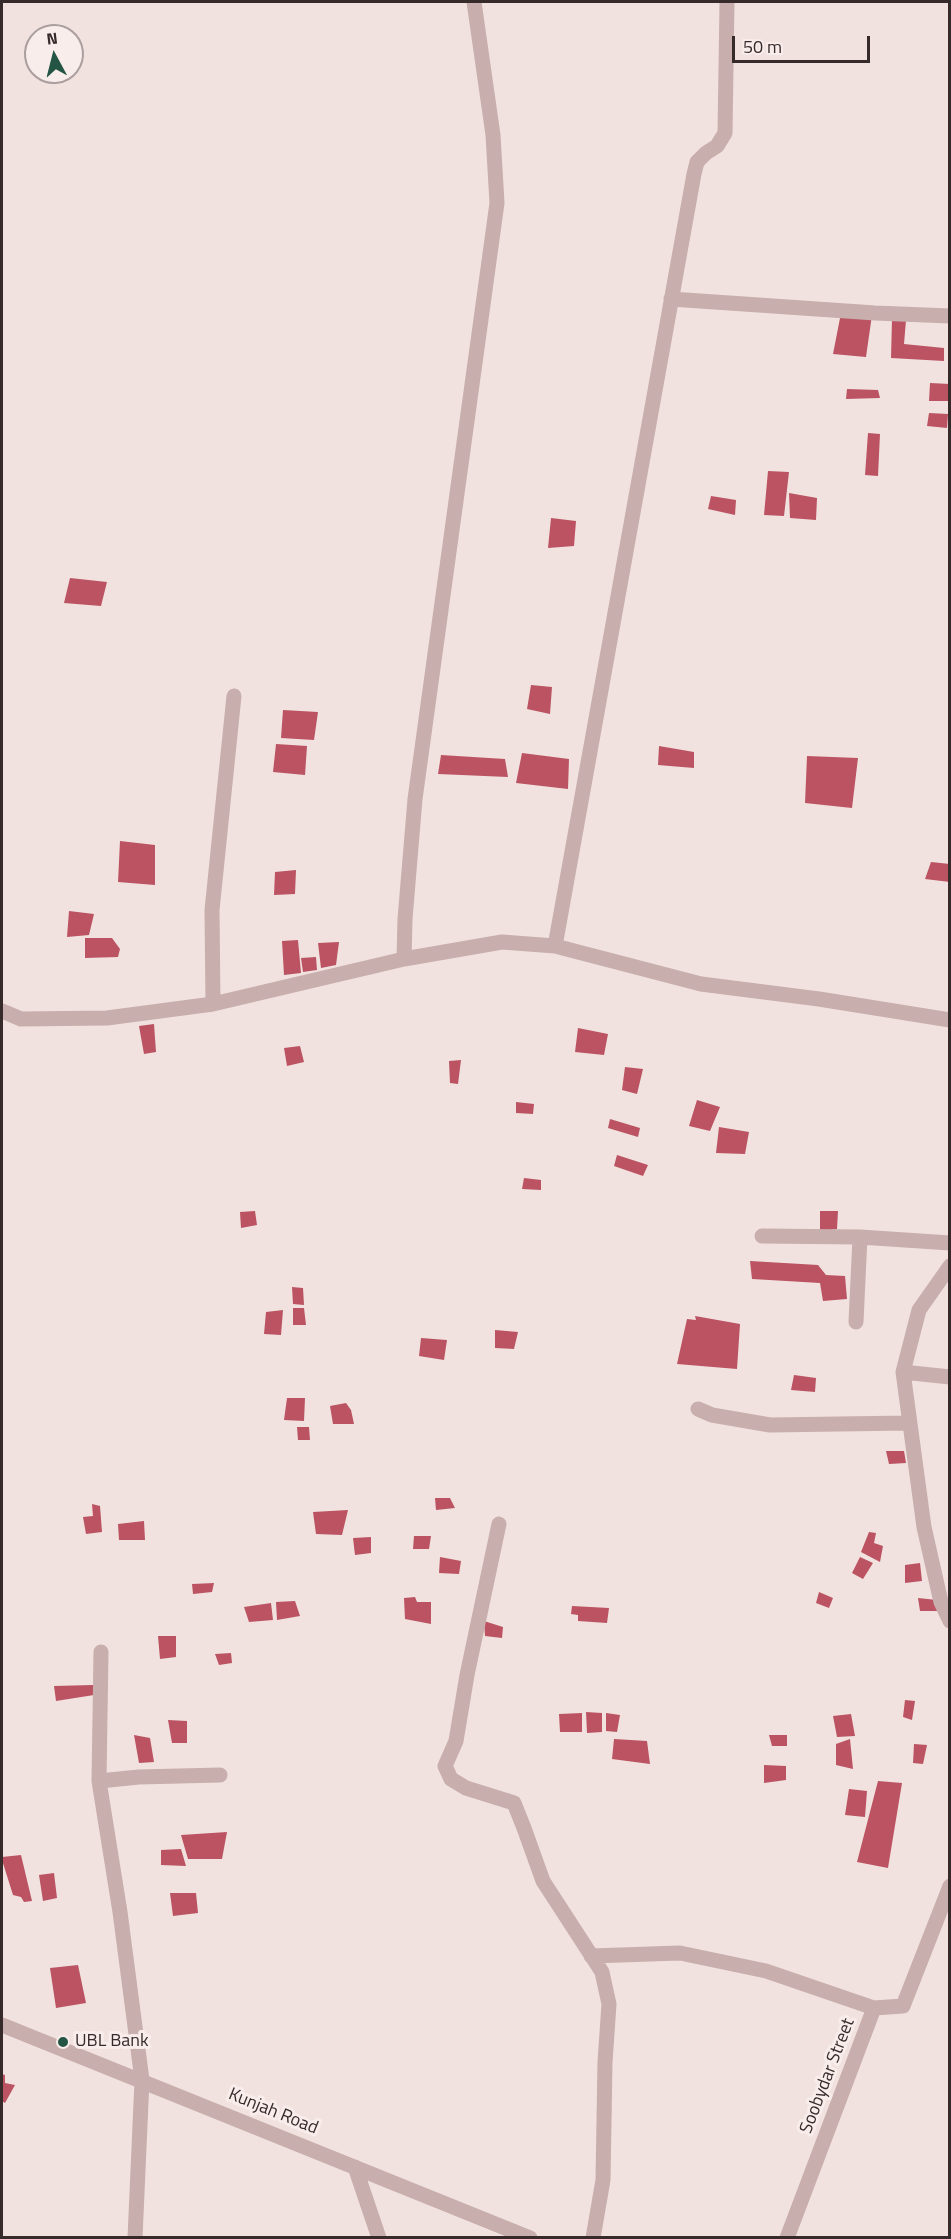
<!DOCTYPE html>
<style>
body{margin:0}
#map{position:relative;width:951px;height:2239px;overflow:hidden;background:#f1e2df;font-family:"Titillium Web",sans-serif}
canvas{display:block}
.frame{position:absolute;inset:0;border:3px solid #362a2b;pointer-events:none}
.north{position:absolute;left:24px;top:24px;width:60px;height:60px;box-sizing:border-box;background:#f8edeb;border:2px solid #aa9f9e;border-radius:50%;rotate:353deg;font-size:16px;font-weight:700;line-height:24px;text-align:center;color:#362a2b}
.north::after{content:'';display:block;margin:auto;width:21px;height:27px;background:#235444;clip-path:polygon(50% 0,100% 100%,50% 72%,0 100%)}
.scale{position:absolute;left:732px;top:36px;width:138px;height:27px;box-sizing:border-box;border:3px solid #362a2b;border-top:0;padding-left:8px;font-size:18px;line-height:21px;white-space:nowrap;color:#362a2b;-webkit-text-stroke:4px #f8edeb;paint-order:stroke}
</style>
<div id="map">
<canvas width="951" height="2239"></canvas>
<div class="frame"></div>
<div class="north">N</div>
<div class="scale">50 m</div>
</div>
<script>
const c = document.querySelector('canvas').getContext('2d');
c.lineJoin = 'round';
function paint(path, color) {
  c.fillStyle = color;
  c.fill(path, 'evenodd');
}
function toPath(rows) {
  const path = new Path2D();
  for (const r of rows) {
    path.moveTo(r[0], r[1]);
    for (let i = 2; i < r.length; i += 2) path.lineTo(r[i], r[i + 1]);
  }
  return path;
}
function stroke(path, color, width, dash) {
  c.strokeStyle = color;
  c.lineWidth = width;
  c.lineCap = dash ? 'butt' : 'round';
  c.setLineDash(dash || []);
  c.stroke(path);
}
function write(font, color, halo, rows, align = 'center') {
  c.font = font + ' "Titillium Web",sans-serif';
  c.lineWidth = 6;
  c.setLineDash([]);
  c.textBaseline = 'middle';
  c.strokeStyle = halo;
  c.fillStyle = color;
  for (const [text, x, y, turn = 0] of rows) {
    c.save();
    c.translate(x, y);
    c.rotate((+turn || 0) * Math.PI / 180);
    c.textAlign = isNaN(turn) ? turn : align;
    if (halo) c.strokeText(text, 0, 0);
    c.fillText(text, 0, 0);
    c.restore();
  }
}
paint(toPath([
 [841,313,872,315,866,357,833,354],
 [892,319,906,320,904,344,944,348,944,361,891,358],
 [930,383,950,384,950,401,929,401],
 [847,389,878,390,880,398,846,399],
 [929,413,948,414,947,428,927,426],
 [868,433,880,434,878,476,865,475],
 [768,471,789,472,784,516,764,515],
 [789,493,817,498,816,520,790,518],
 [711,496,736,500,735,515,708,509],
 [551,518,576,521,574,546,548,548],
 [70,578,107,582,101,606,64,603],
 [531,685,552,687,550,714,527,709],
 [283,710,318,712,314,740,281,738],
 [276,744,307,746,305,775,273,772],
 [659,746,694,752,694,768,658,765],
 [522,753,569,759,568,789,516,783],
 [441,755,505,759,508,777,438,774],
 [807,756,858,758,852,808,805,803],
 [120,841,155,845,155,885,118,882],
 [931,862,950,864,950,882,925,879],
 [296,870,295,894,274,895,275,872],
 [69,911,94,914,89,935,67,937],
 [85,938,112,938,120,949,118,957,85,958],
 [298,940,301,973,284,975,282,941],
 [339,942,336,965,321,968,318,943],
 [316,957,317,970,303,972,301,958],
 [154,1024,156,1052,144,1054,139,1026],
 [578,1028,608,1034,604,1055,575,1052],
 [300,1046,304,1062,287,1066,284,1048],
 [461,1060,458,1084,450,1083,449,1061],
 [625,1067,643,1069,637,1094,622,1090],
 [697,1100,720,1107,710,1131,689,1126],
 [516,1102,534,1104,533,1114,516,1113],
 [610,1119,640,1128,638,1137,608,1128],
 [719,1127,749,1132,745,1154,716,1153],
 [617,1155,648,1165,643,1176,614,1166],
 [524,1178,541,1180,541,1190,522,1189],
 [255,1211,257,1225,241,1228,240,1212],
 [820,1211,838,1211,837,1229,820,1231],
 [750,1261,818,1265,826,1275,845,1276,847,1299,823,1301,820,1283,752,1279],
 [292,1287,303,1288,304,1305,293,1304],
 [293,1308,304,1308,306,1325,293,1325],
 [283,1310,281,1335,264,1334,266,1312],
 [695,1316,740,1324,737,1369,677,1364,687,1319,696,1320],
 [495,1330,518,1332,514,1349,495,1348],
 [421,1338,447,1340,444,1360,419,1356],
 [794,1375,816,1378,815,1392,791,1390],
 [287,1398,305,1398,304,1421,284,1420],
 [346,1403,351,1410,354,1424,333,1424,330,1406],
 [297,1427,309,1427,310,1440,298,1440],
 [886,1451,904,1451,906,1463,889,1464],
 [435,1498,450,1498,455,1508,436,1510],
 [92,1504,100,1506,102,1532,86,1534,83,1517,93,1516],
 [348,1510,342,1535,316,1534,313,1512],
 [144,1521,145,1540,119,1540,118,1524],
 [869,1532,876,1533,874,1543,883,1546,880,1562,861,1552],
 [414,1536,431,1536,429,1549,413,1549],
 [371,1537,371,1553,355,1555,353,1538],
 [440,1557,461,1561,459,1574,439,1573],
 [860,1557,873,1563,863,1579,852,1573],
 [920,1563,922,1581,905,1583,905,1565],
 [214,1583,212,1592,193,1594,192,1584],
 [819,1592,833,1598,829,1608,816,1603],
 [415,1597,417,1602,431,1602,431,1624,405,1619,404,1598],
 [918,1598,937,1600,937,1611,920,1611],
 [295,1601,300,1616,277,1620,276,1602],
 [271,1603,273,1620,249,1622,244,1607],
 [572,1606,609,1608,607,1623,578,1621,578,1615,571,1614],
 [484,1621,503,1627,502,1638,485,1636],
 [158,1636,176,1636,176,1657,160,1659],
 [231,1653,232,1663,219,1665,215,1654],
 [93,1685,94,1695,56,1701,54,1686],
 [905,1700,915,1701,912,1720,903,1717],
 [586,1712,602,1713,602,1732,587,1733],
 [582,1713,582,1732,560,1732,559,1714],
 [606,1713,620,1715,617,1732,606,1731],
 [851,1714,855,1736,837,1737,833,1716],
 [168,1720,187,1721,187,1743,172,1743],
 [134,1735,150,1738,154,1762,139,1763],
 [769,1735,787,1735,787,1746,772,1746],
 [614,1739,647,1741,650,1764,612,1759],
 [850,1739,853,1769,836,1765,836,1744],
 [914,1744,927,1745,923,1764,913,1763],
 [764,1765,786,1766,786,1780,764,1783],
 [878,1781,902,1783,888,1868,857,1862],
 [849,1789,867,1791,865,1817,845,1815],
 [227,1832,222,1859,188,1859,181,1835],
 [181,1849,186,1866,161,1865,161,1850],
 [21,1855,32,1901,24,1902,21,1897,13,1895,2,1860,2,1857],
 [54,1873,57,1898,43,1901,39,1875],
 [170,1893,196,1893,198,1913,173,1916],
 [78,1965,86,2003,56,2008,50,1968],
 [2,2074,5,2075,5,2083,15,2085,5,2103,2,2101]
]), '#bb5362');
stroke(toPath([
 [671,299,875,313,950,316],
 [555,946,694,174,697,162,706,153,717,146,725,133,727,2],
 [404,959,405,919,415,799,497,203,493,135,474,2],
 [213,1004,212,910,234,696],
 [2,1011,21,1019,107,1018,213,1004,404,959,502,942,555,946,701,984,819,999,950,1020],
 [762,1236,860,1237,950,1243],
 [950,1266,919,1310,903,1372,924,1527,941,1602,950,1621],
 [856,1322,860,1237],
 [903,1372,950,1377],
 [698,1409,712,1415,770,1425,908,1423],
 [499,1524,467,1675,456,1741,445,1766,451,1779,466,1788,514,1803,524,1828,543,1881,602,1972,609,2004,605,2062,603,2180,593,2238],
 [101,1652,99,1781,120,1912,142,2080,135,2238],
 [99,1781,139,1777,220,1775],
 [591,1956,680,1953,766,1971,874,2008],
 [2,2025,530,2238],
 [355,2167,379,2238],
 [787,2238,874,2008,903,2006,950,1886]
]), '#c8aeac', 15);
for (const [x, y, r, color] of [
 [63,2042,6,"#235444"]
]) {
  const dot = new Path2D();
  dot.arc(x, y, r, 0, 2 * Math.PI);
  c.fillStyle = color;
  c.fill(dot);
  stroke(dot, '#f8edeb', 2);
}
write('18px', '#362a2b', '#f8edeb', [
 ["UBL Bank",75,2042]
], 'left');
write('18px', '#362a2b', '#f8edeb', [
 ["Soobydar Street",828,2076,-69],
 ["Kunjah Road",273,2112,22]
]);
</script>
